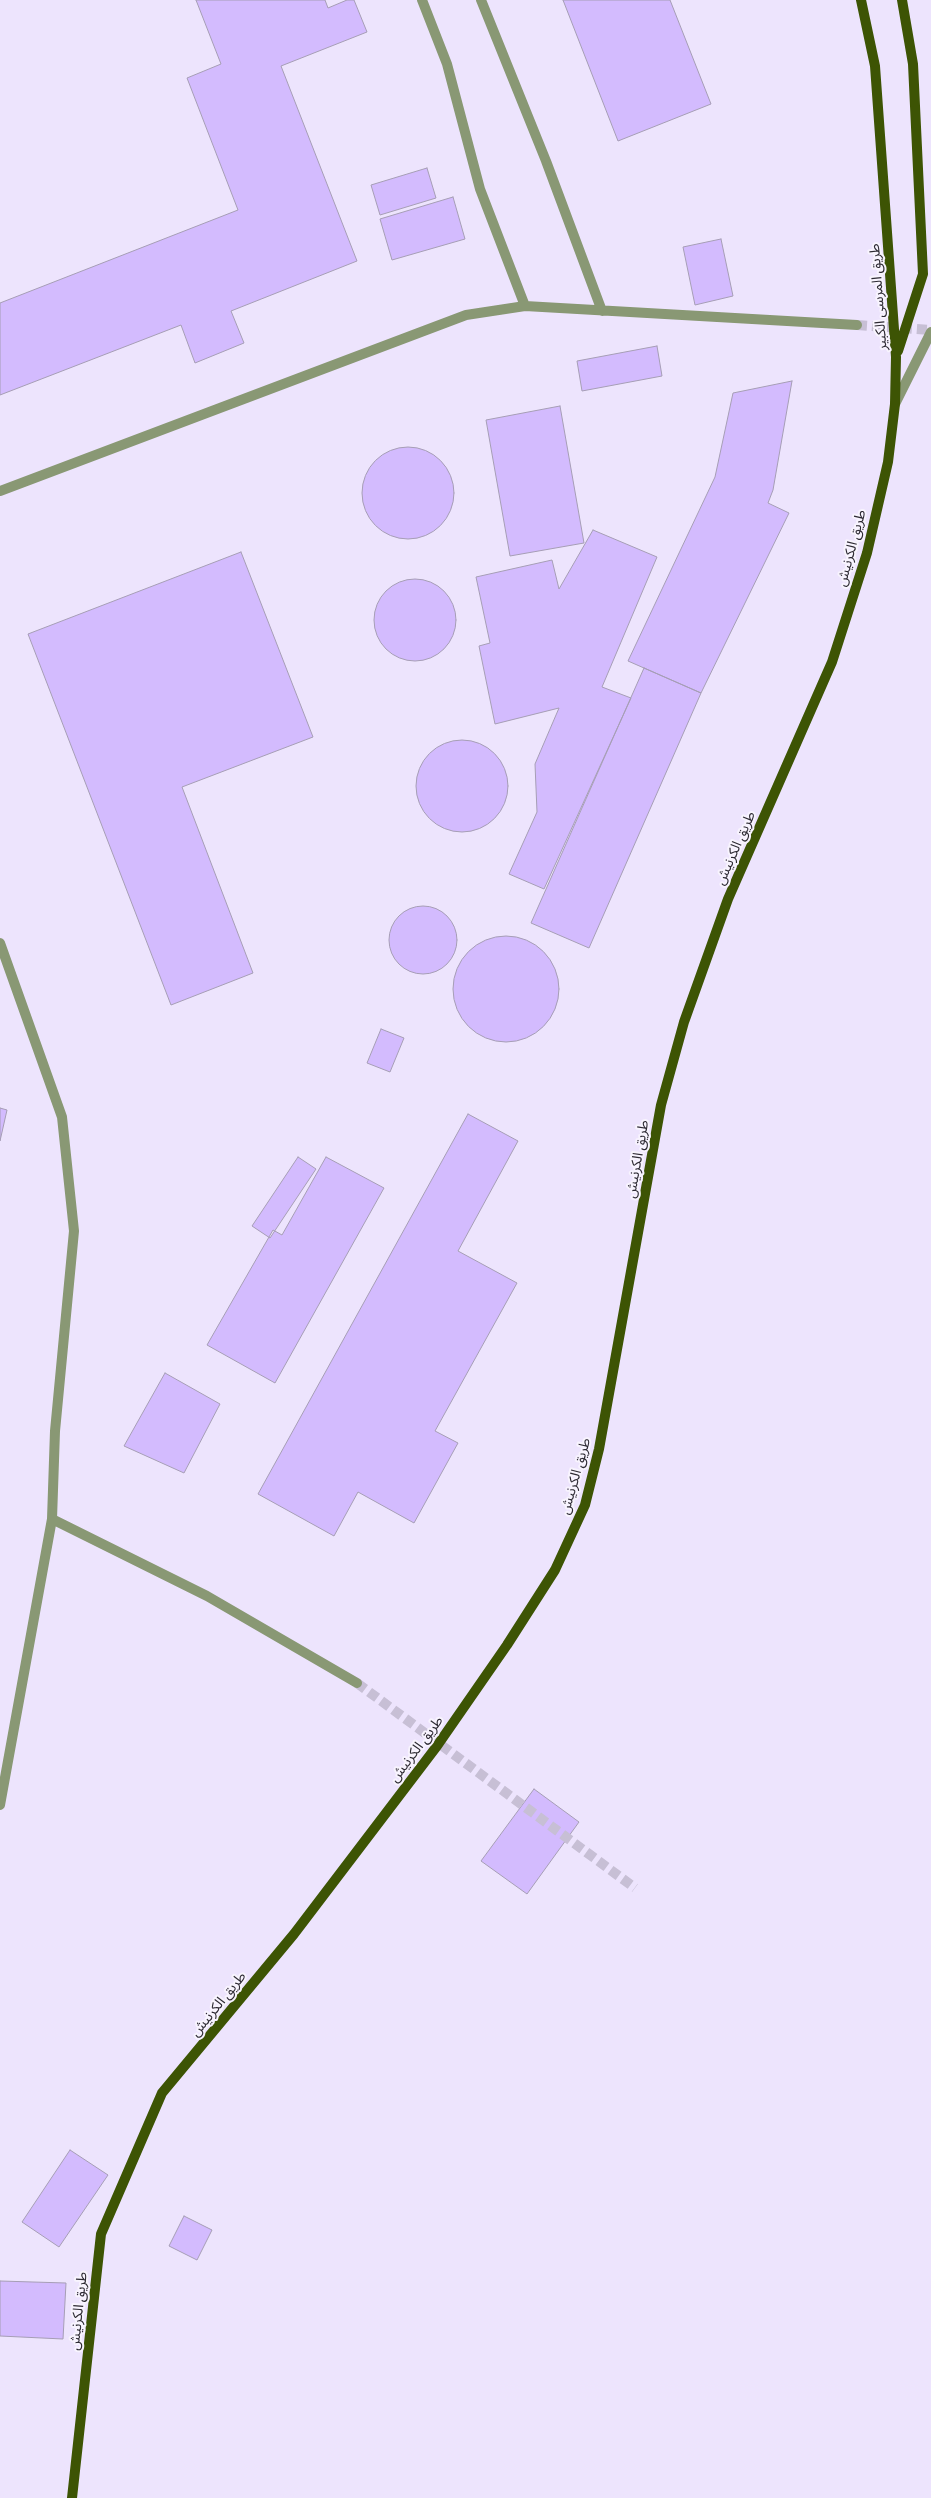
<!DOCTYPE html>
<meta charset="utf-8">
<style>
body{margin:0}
canvas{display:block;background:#ede4fd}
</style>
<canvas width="931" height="2498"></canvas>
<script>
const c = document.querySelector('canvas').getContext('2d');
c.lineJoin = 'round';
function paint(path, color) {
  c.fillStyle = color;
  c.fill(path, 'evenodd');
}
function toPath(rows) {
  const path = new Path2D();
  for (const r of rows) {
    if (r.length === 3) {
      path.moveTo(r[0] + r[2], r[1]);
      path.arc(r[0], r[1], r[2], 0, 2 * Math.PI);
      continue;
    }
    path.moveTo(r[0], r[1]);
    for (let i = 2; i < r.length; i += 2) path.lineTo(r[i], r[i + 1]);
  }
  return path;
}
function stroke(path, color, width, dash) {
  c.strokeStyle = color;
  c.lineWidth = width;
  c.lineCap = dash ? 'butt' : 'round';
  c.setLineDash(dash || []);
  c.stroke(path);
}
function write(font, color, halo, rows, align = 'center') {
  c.font = font + ' Barlow,"Noto Sans Arabic",sans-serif';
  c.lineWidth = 4;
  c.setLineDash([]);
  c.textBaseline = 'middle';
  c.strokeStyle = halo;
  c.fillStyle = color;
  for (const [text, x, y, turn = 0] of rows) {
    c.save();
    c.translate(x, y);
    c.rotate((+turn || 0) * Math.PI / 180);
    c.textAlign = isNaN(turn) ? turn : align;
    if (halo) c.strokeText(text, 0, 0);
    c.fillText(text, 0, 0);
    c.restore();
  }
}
const building = toPath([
 [196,0,325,0,328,8,347,0,354,0,367,32,281,66,357,261,231,311,244,343,195,363,181,325,0,395,0,303,238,210,187,78,221,64,196,0],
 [563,0,670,0,711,104,618,141,563,0],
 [427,168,436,198,380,215,371,185,427,168],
 [453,197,465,239,392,260,380,219,453,197],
 [721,239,733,296,695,305,683,247,721,239],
 [657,346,662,376,582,391,577,361,657,346],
 [792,381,773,490,768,503,789,513,701,693,628,661,715,477,733,393,792,381],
 [560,406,584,543,510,556,486,420,560,406],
 [408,493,46],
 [593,530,657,557,602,687,631,698,544,889,509,874,537,812,535,764,559,708,495,724,479,646,490,643,476,577,552,560,559,589,593,530],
 [241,552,313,737,182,787,253,973,171,1005,28,634,241,552],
 [415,620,41],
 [644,668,701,693,589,948,531,923,644,668],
 [462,786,46],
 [423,940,34],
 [506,989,53],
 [381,1029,404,1038,390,1072,367,1063,381,1029],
 [0,1108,7,1110,0,1141,0,1108],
 [468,1114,518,1141,458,1251,517,1283,435,1431,458,1443,414,1523,358,1492,334,1536,258,1494,468,1114],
 [298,1157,316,1169,270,1238,252,1226,298,1157],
 [326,1157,384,1188,275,1383,207,1345,273,1230,282,1235,326,1157],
 [165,1373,220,1404,184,1473,124,1446,165,1373],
 [534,1789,579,1822,527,1894,481,1861,534,1789],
 [70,2150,108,2175,59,2247,22,2222,70,2150],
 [184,2216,212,2230,197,2260,169,2246,184,2216],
 [0,2281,66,2283,63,2339,0,2336,0,2281]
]);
paint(building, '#d3bbfe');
stroke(building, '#a69eb5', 1);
stroke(toPath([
 [857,325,931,330],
 [357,1683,635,1888]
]), '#c7bfd5', 10, [10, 5]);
stroke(toPath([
 [422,0,447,64,480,189,525,306],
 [481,0,546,161,602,311],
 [895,404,931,332],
 [0,491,466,315,525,306,857,325],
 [0,943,62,1117,74,1231,55,1431,52,1519,0,1805],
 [52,1519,207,1596,357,1683]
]), '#899874', 10);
stroke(toPath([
 [898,351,923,274,913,64,902,0],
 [72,2498,101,2234,162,2093,294,1934,437,1746,507,1645,555,1570,585,1505,599,1449,661,1105,684,1022,728,899,832,662,867,553,888,462,895,404,896,357,875,66,861,0]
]), '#3d5404', 10);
write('14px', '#2d2a33', '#f8f4fe', [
 ["طريق المرسى الكبير",878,297,-94],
 ["طريق الكرنيش",851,548,-75],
 ["طريق الكرنيش",735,848,-66],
 ["طريق الكرنيش",637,1159,-80],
 ["طريق الكرنيش",575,1476,-74],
 ["طريق الكرنيش",416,1749,-53],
 ["طريق الكرنيش",218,2004,-51],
 ["طريق الكرنيش",78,2311,-84]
]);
</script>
